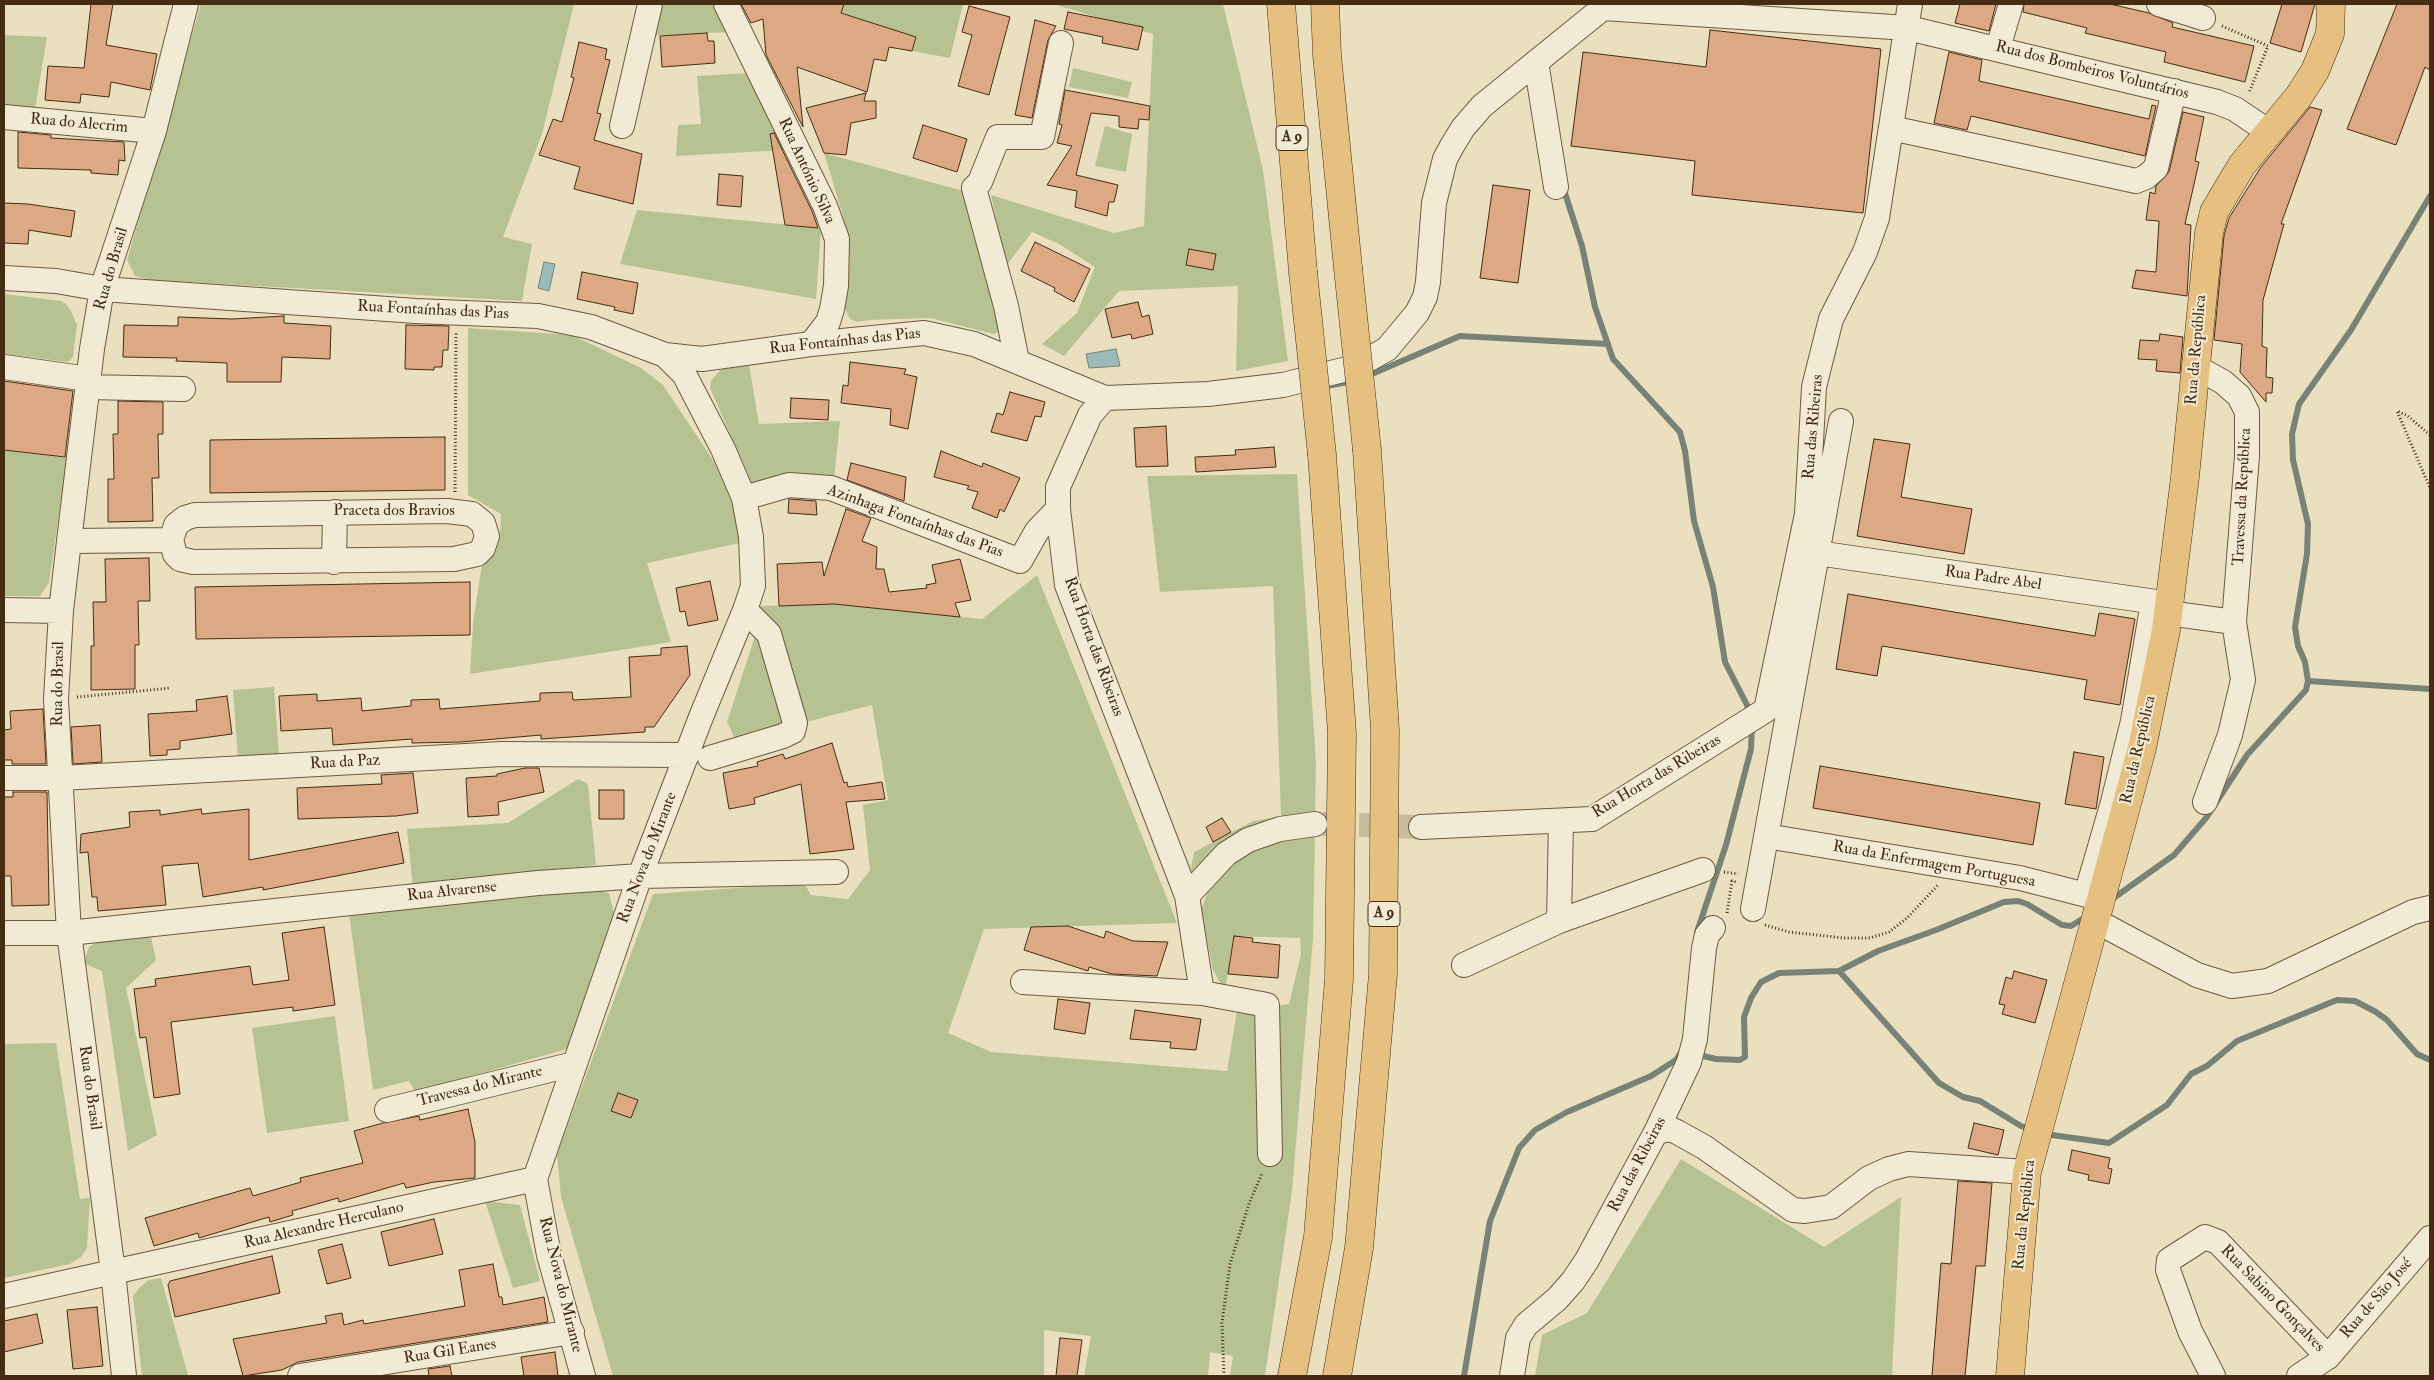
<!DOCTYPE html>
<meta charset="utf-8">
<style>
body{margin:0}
#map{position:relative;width:2434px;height:1380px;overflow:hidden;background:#eae0c0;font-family:"IM FELL Double Pica",serif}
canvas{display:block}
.frame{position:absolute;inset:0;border:5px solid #452c12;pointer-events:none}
</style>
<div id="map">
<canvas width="2434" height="1380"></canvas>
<div class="frame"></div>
</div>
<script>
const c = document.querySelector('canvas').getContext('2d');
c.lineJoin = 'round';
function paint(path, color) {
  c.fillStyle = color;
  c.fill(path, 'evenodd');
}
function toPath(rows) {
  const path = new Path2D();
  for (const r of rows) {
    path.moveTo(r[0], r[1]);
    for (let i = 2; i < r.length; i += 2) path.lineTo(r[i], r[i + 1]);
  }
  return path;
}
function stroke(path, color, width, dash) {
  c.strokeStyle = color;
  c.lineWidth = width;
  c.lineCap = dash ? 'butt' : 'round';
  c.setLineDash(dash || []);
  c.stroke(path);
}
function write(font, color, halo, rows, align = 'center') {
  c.font = font + ' "IM FELL Double Pica",serif';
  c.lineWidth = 4;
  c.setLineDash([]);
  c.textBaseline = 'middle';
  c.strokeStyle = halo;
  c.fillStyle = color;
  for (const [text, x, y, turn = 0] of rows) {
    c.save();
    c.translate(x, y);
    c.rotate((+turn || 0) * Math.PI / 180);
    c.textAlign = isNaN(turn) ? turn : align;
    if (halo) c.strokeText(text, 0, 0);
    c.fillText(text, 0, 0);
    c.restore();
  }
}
paint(toPath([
 [201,4,574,4,542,134,503,237,532,244,522,301,152,280,135,276,127,260],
 [656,4,715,4,729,32,649,36],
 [844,4,963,4,950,58,912,51,916,38,841,13],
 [1053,4,1223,4,1263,170,1288,361,1236,371,1238,286,1119,291,1064,356,1042,344,1077,313,1095,267,1059,244,1032,232,1006,266,991,195,1114,233,1144,226,1153,34],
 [4,35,47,37,35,109,4,108],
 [1073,68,1132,82,1128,98,1069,87],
 [747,73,786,150,676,156,678,125,701,124,697,76],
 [1105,126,1132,134,1126,172,1095,166],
 [824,153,967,192,1000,331,994,334,930,318,870,320,857,322,850,319,843,305,848,248,844,219],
 [637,210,821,228,816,299,620,264],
 [4,294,61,301,66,304,71,311,77,325,73,357,68,362,4,354],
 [468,328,572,335,641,368,663,385,721,472,739,511,740,543,647,563,671,642,470,674,473,623,482,564,500,538,501,514,468,495],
 [749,364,759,424,840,421,834,479,752,484,710,388,711,381,720,370],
 [4,450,67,458,49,583,40,596,4,596],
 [1297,474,1316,763,1315,815,1194,879,1191,868,1194,852,1253,821,1281,816,1273,586,1160,592,1147,476],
 [1037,575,1177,923,984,929,948,1033,991,1052,1227,1071,1237,1011,1289,1004,1301,954,1300,938,1234,936,1225,991,1213,970,1201,910,1208,892,1219,874,1248,850,1285,838,1315,835,1313,938,1292,1191,1265,1376,1230,1376,1233,1356,1210,1352,1208,1376,1084,1376,1091,1336,1044,1330,1044,1376,613,1376,561,1197,557,1154,653,894,804,883,811,895,848,899,870,870,863,805,888,800,872,705,806,722,775,625,759,606,835,604,982,619],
 [756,633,761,633,783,720,782,726,736,741,727,722],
 [274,687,279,754,238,759,233,690],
 [578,779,588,784,596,865,413,889,407,829,508,823],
 [598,890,609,893,614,913,567,1049,415,1092,409,1081,373,1090,349,913],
 [151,937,156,960,126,988,157,1135,128,1151,102,971,85,964,86,956,89,947,97,942],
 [335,1016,349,1121,267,1133,252,1028],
 [56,1043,80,1199,90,1198,87,1248,81,1257,70,1264,4,1278,4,1044],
 [1681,1159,1824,1247,1901,1197,1892,1376,1535,1376,1542,1335,1587,1313],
 [485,1201,520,1205,540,1281,513,1288],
 [161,1278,188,1375,142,1376,133,1296,139,1288,149,1280]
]), '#b7c292');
const water = toPath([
 [544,262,555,264,549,291,538,288,544,262],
 [1116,349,1120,366,1089,368,1086,354,1116,349]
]);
paint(water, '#9abbb9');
stroke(water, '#788276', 1);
stroke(toPath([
 [1563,187,1582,246,1595,307,1613,359,1680,432,1685,451,1694,521,1713,587,1725,662,1747,705,1749,715],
 [1365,377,1460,336,1608,344],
 [1322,387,1353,381],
 [2308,681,2430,689],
 [2108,902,2174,855,2206,818,2247,755,2306,690,2308,681,2305,662,2298,646,2295,627,2307,554,2308,524,2293,460,2292,434,2299,404,2351,330,2430,196],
 [1697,932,1726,845,1751,749,1752,725],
 [1839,971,1939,1083,1963,1097,1980,1101,2021,1126,2033,1130],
 [1695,1054,1716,1059,1740,1060,1745,1057,1744,1017,1751,998,1761,982,1779,973,1839,971,1878,951,1936,930,2004,902,2018,901,2027,904,2062,925,2071,926,2087,916],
 [2045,1134,2109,1143,2167,1105,2191,1074,2207,1066,2237,1041,2337,1000,2355,1001,2376,1012,2387,1020,2417,1054,2430,1060],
 [1464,1376,1490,1221,1519,1148,1535,1130,1567,1112,1651,1076,1676,1060,1682,1051]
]), '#788276', 6);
const building = toPath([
 [91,4,113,4,106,45,157,54,150,90,111,82,109,97,81,94,80,103,45,100,48,66,84,68,91,4],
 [741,4,844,4,841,13,916,37,912,51,889,47,886,61,874,59,867,92,797,67,803,127,766,55,763,19,751,23,741,4],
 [1960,4,1996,4,1989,31,1955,23,1960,4],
 [2024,4,2110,4,2149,13,2173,23,2172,27,2254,46,2245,82,2164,62,2166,52,2085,33,2087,28,2023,12,2024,4],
 [2282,4,2315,4,2301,52,2270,43,2282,4],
 [2397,4,2430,4,2430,70,2425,67,2396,145,2347,129,2397,4],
 [969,6,1010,17,989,95,958,86,972,35,962,32,969,6],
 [1068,12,1143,27,1138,50,1102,43,1103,37,1064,29,1068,12],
 [1035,20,1056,26,1048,40,1032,118,1015,115,1035,20],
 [1710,30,1881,49,1863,213,1692,195,1695,161,1571,146,1583,52,1706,67,1710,30],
 [707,33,708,41,714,41,715,63,662,67,660,36,707,33],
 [579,42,607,49,605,59,610,60,597,113,601,114,594,140,642,154,633,204,574,189,580,167,539,155,553,119,562,122,574,78,571,77,579,42],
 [1949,52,1982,60,1979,81,2149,119,2152,105,2156,106,2145,156,1971,116,1967,130,1934,123,1949,52],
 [1065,90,1150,106,1149,120,1139,119,1138,129,1119,127,1119,116,1091,113,1076,175,1118,185,1114,202,1109,202,1107,216,1075,207,1077,191,1047,185,1072,146,1057,143,1062,125,1059,124,1065,90],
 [866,93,864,101,876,101,876,118,851,123,846,155,824,153,806,108,866,93],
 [2310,107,2322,110,2281,224,2284,224,2263,300,2262,346,2267,348,2266,377,2273,378,2272,393,2266,393,2266,402,2240,372,2242,344,2214,340,2224,236,2229,218,2261,167,2310,107],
 [2183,112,2204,117,2195,161,2199,162,2185,224,2191,225,2187,296,2132,288,2136,270,2156,272,2159,221,2146,220,2150,192,2155,194,2156,186,2169,172,2183,112],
 [923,125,967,139,957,172,913,158,923,125],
 [18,132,51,135,51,138,124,142,125,161,119,160,118,175,91,173,91,170,18,168,18,132],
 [774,133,812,211,818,228,785,225,770,134,774,133],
 [719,174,743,176,741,207,717,205,719,174],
 [1493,185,1530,190,1518,283,1480,278,1493,185],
 [4,203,28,204,75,211,71,237,29,230,28,244,4,243,4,203],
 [1035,242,1090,269,1074,302,1054,291,1055,288,1021,271,1035,242],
 [1189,249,1216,254,1213,270,1186,265,1189,249],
 [582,272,638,283,633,314,614,310,615,307,577,299,582,272],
 [1138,302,1142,317,1149,315,1153,334,1132,339,1131,334,1112,338,1105,309,1138,302],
 [284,316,284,323,331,326,330,359,282,357,281,382,227,382,227,363,176,361,177,358,123,357,124,325,178,326,178,317,232,319,284,316],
 [406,325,449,326,448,350,443,350,442,367,434,367,434,370,405,369,406,325],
 [2160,334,2183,337,2180,373,2156,371,2157,360,2138,359,2140,340,2159,341,2160,334],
 [850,362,906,369,904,374,917,377,908,429,890,425,891,409,841,403,843,385,848,386,850,362],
 [4,381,73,391,65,457,4,450,4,381],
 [1010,392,1045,402,1041,417,1035,416,1027,441,991,432,997,413,1003,415,1010,392],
 [791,398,829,400,828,420,790,418,791,398],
 [118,401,163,402,163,434,158,434,159,478,152,478,153,521,108,522,108,479,114,479,113,434,118,434,118,401],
 [1166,426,1168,466,1136,467,1134,428,1166,426],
 [445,437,445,490,210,493,210,440,445,437],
 [1874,439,1910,444,1901,497,1972,509,1964,554,1857,536,1874,439],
 [1274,447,1276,467,1196,472,1195,457,1236,455,1235,450,1274,447],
 [941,451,982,467,983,463,1020,478,1004,512,1000,509,997,518,972,508,978,492,967,489,969,486,934,477,941,451],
 [851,463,906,477,904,501,847,480,851,463],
 [789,499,816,501,817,515,788,513,789,499],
 [846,509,871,518,862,541,877,547,876,569,884,569,889,592,927,588,926,585,936,583,932,565,960,559,971,600,955,603,960,617,834,604,779,606,777,564,822,562,824,576,846,509],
 [149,558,150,601,138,601,139,645,135,645,135,689,91,690,91,646,94,646,93,602,106,602,105,559,149,558],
 [710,581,718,620,688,626,685,611,680,612,676,588,710,581],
 [470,582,470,635,196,639,195,587,470,582],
 [1848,594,2095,636,2099,613,2135,619,2120,705,2084,699,2087,680,1882,646,1877,676,1836,669,1848,594],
 [687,646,690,675,654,727,645,727,645,732,541,739,541,735,461,742,412,743,412,739,333,745,332,728,281,731,279,696,317,694,317,701,361,698,362,711,411,706,411,700,439,699,440,709,540,701,540,693,572,692,573,700,631,697,629,657,661,655,661,648,687,646],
 [227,696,232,734,180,741,180,749,167,750,167,755,150,756,148,714,197,711,196,700,227,696],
 [43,709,46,764,12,764,12,760,4,760,4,730,11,729,10,711,43,709],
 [100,725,102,762,73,764,71,727,100,725],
 [832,743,844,783,847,782,848,787,882,782,885,799,846,802,854,849,810,854,801,784,754,798,755,804,729,809,723,773,758,766,757,762,783,754,785,759,832,743],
 [2074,752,2104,757,2096,809,2065,804,2074,752],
 [1820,766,2040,803,2033,845,1813,808,1820,766],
 [525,768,539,768,544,792,498,802,499,815,468,817,466,778,497,776,497,774,525,768],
 [413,773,418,813,396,816,298,819,297,788,382,784,381,775,413,773],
 [599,790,624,790,624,819,599,819,599,790],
 [13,792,47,792,49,905,12,906,11,876,4,876,4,797,13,797,13,792],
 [201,809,202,814,249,809,249,860,398,832,404,863,263,890,263,887,203,897,198,863,162,866,166,905,98,911,97,897,92,897,88,852,80,853,81,834,130,827,129,812,160,810,160,815,201,809],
 [1222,818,1231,832,1213,842,1206,827,1222,818],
 [1068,926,1104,938,1106,931,1133,941,1168,942,1157,976,1112,974,1089,967,1088,971,1024,950,1031,927,1068,926],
 [324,927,335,1005,293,1011,293,1007,171,1022,180,1094,154,1098,146,1037,140,1038,134,989,156,986,155,979,250,966,253,985,289,980,282,933,324,927],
 [1234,936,1253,938,1252,942,1280,945,1278,978,1228,974,1234,936],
 [2014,971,2047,980,2035,1023,2002,1014,2005,1005,1999,1004,2006,977,2012,979,2014,971],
 [1058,999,1090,1003,1085,1034,1054,1029,1058,999],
 [1135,1010,1201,1019,1196,1050,1170,1048,1171,1042,1130,1039,1135,1010],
 [618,1093,638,1100,631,1118,611,1111,618,1093],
 [468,1109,475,1142,475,1178,434,1182,406,1188,404,1183,339,1202,338,1198,292,1211,293,1215,270,1222,269,1217,199,1238,198,1233,154,1246,145,1218,250,1188,253,1196,301,1182,300,1178,363,1163,354,1131,383,1123,419,1116,420,1120,468,1109],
 [1974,1123,2004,1130,1998,1155,1968,1148,1974,1123],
 [2072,1150,2110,1158,2108,1168,2112,1169,2109,1184,2088,1180,2089,1175,2068,1170,2072,1150],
 [1958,1181,1992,1183,1985,1266,1976,1266,1965,1376,1932,1376,1941,1263,1951,1264,1958,1181],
 [434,1219,443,1254,389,1266,381,1232,434,1219],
 [342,1244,351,1278,327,1284,318,1250,342,1244],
 [272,1256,280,1293,175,1317,168,1285,170,1281,272,1256],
 [493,1264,499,1297,502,1297,503,1305,544,1297,548,1322,298,1362,282,1370,243,1376,233,1339,327,1323,325,1316,342,1313,344,1325,363,1320,364,1324,465,1306,459,1270,493,1264],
 [97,1307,103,1366,73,1369,67,1310,97,1307],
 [37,1314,43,1343,4,1352,4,1321,37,1314],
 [1060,1338,1082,1340,1077,1376,1056,1376,1060,1338],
 [555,1352,558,1376,524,1376,521,1357,555,1352],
 [450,1366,452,1376,429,1376,428,1369,450,1366]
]);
paint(building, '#dda984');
stroke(building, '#452c12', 1);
stroke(toPath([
 [1323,824,1421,827]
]), '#c9bc9d', 24, [24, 12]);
const minor = toPath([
 [726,4,825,206,837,239,836,286,832,309,828,322,811,344],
 [2159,4,2203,18],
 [1998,48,2011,4],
 [1536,62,1556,187],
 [4,117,154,131],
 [622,126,650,4],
 [1891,128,2136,181,2146,177,2156,168,2174,91],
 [4,278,56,281,102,289,416,311,538,316,591,327,665,355,702,359,811,344,924,333,974,344,1105,398,1208,394,1283,385,1355,367,1387,349,1417,313,1425,297,1428,282,1434,203,1445,159,1452,146,1463,128,1482,106,1603,8,1908,28,2217,102,2235,109,2269,132],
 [1017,361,1006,306,974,188,980,182,998,137,1042,137,1061,43],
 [4,367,89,379],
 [2196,367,2223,382,2239,396,2247,412,2247,456,2234,622],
 [88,387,183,389],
 [1105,398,1090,415,1058,487,1058,509,1067,585,1187,896,1202,993],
 [744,498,789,485,831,488,1020,561,1037,531,1058,509],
 [447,511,472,514,483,523,487,536,483,548,477,554,454,559,193,562,180,559,175,554,171,540,176,525,185,518,195,515,447,511],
 [69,541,171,540],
 [1817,553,2170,604],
 [334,562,335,512],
 [4,610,61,611],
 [2168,613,2234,622,2243,680,2230,735,2205,802],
 [710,758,783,736,793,731,795,723,769,634,745,610],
 [4,778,61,778,502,754,687,755],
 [1421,827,1592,819,1766,710,1807,514,1814,387,1831,319,1865,252,1877,218,1910,4],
 [1766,836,2020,878,2102,899],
 [2086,895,2113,802,2133,721,2153,602],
 [1187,896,1226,854,1248,840,1280,829,1315,824],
 [1753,909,1841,421],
 [1559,921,1703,870],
 [2096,921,2197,975,2232,986,2268,981,2413,912,2430,908],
 [4,933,69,933,538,883,640,876,836,872],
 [1464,965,1559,921,1561,821],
 [1023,982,1202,993,1267,1005,1270,1154],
 [387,1110,574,1064],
 [1656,1132,1670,1129,1677,1132,1704,1147,1793,1210,1805,1211,1831,1207,1869,1178,1889,1169,1908,1164,2027,1172],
 [4,1296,535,1179],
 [124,1376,113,1272,69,933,56,699,61,611,69,541,92,349,102,289,154,131,186,4],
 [300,1376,572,1332],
 [583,1376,549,1255,535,1179,640,876,701,717,745,610,753,586,751,537,744,498,723,449,684,374,665,355],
 [1512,1376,1518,1338,1526,1325,1557,1299,1573,1281,1587,1260,1656,1132,1689,1062,1695,1039,1704,948,1707,935,1713,928],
 [2213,1376,2190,1331,2168,1270,2169,1260,2205,1237,2218,1242,2328,1357],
 [2299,1376,2328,1357,2430,1238]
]);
const major = toPath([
 [2010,1376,2027,1172,2142,748,2166,630,2185,477,2209,233,2214,212,2242,165,2299,96,2315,71,2330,34,2331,4]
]);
const highway = toPath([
 [1281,4,1303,272],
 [1325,4,1327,55,1348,268],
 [1292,1376,1318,1237,1339,979,1342,733,1322,455],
 [1337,1376,1359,1248,1383,974,1385,730,1367,450]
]);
stroke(minor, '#6e593e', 26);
stroke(major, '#452c12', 29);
stroke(highway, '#452c12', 29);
stroke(toPath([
 [2222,26,2268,46,2249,93],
 [2430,435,2408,416,2397,411,2430,488],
 [455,492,456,333],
 [77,697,171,688],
 [1724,872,1738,874],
 [1727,913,1732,881,1736,882],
 [1765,925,1789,932,1844,938,1870,938,1889,932,1907,918,1938,885],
 [1224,1376,1222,1323,1230,1264,1249,1204,1262,1173]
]), '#452c12', 3, [1, 2.5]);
stroke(minor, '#f1ebd6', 24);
stroke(major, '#e5c080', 28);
stroke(highway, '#e5c080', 28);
const highwayBridge = toPath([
 [1348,268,1367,450],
 [1303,272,1322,455]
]);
stroke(highwayBridge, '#452c12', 29, []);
stroke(highwayBridge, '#e5c080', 28);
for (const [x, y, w] of [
 [1292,138,32],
 [1384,914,32]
]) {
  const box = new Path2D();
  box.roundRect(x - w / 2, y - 12.5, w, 25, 4);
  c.fillStyle = '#f1ebd6';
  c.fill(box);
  stroke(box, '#452c12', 1);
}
write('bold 15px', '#452c12', null, [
 ["A 9",1292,138],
 ["A 9",1384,914]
]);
write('16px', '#452c12', '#f1ebd6', [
 ["Rua dos Bombeiros Voluntários",2092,71,14],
 ["Rua do Alecrim",79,124,5],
 ["Rua António Silva",806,171,65],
 ["Rua do Brasil",112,269,-74],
 ["Rua Fontaínhas das Pias",433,311,3],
 ["Rua Fontaínhas das Pias",845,342,-6],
 ["Rua da República",2197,350,-85],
 ["Rua das Ribeiras",1814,427,-85],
 ["Travessa da República",2243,497,-87],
 ["Praceta dos Bravios",394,512],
 ["Azinhaga Fontaínhas das Pias",915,522,20],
 ["Rua Padre Abel",1993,579,8],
 ["Rua Horta das Ribeiras",1093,647,70],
 ["Rua do Brasil",59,684,-89],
 ["Rua da República",2139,750,-77],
 ["Rua da Paz",345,763,-3],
 ["Rua Horta das Ribeiras",1657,777,-31],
 ["Rua Nova do Mirante",648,858,-69],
 ["Rua da Enfermagem Portuguesa",1934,865,10],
 ["Rua Alvarense",452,892,-6],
 ["Travessa do Mirante",480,1087,-14],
 ["Rua do Brasil",89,1088,82],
 ["Rua das Ribeiras",1638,1165,-62],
 ["Rua da República",2025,1215,-84],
 ["Rua Alexandre Herculano",324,1226,-13],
 ["Rua Nova do Mirante",560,1285,76],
 ["Rua Sabino Gonçalves",2272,1299,46],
 ["Rua de São José",2377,1299,-49],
 ["Rua Gil Eanes",450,1352,-9]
]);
</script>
